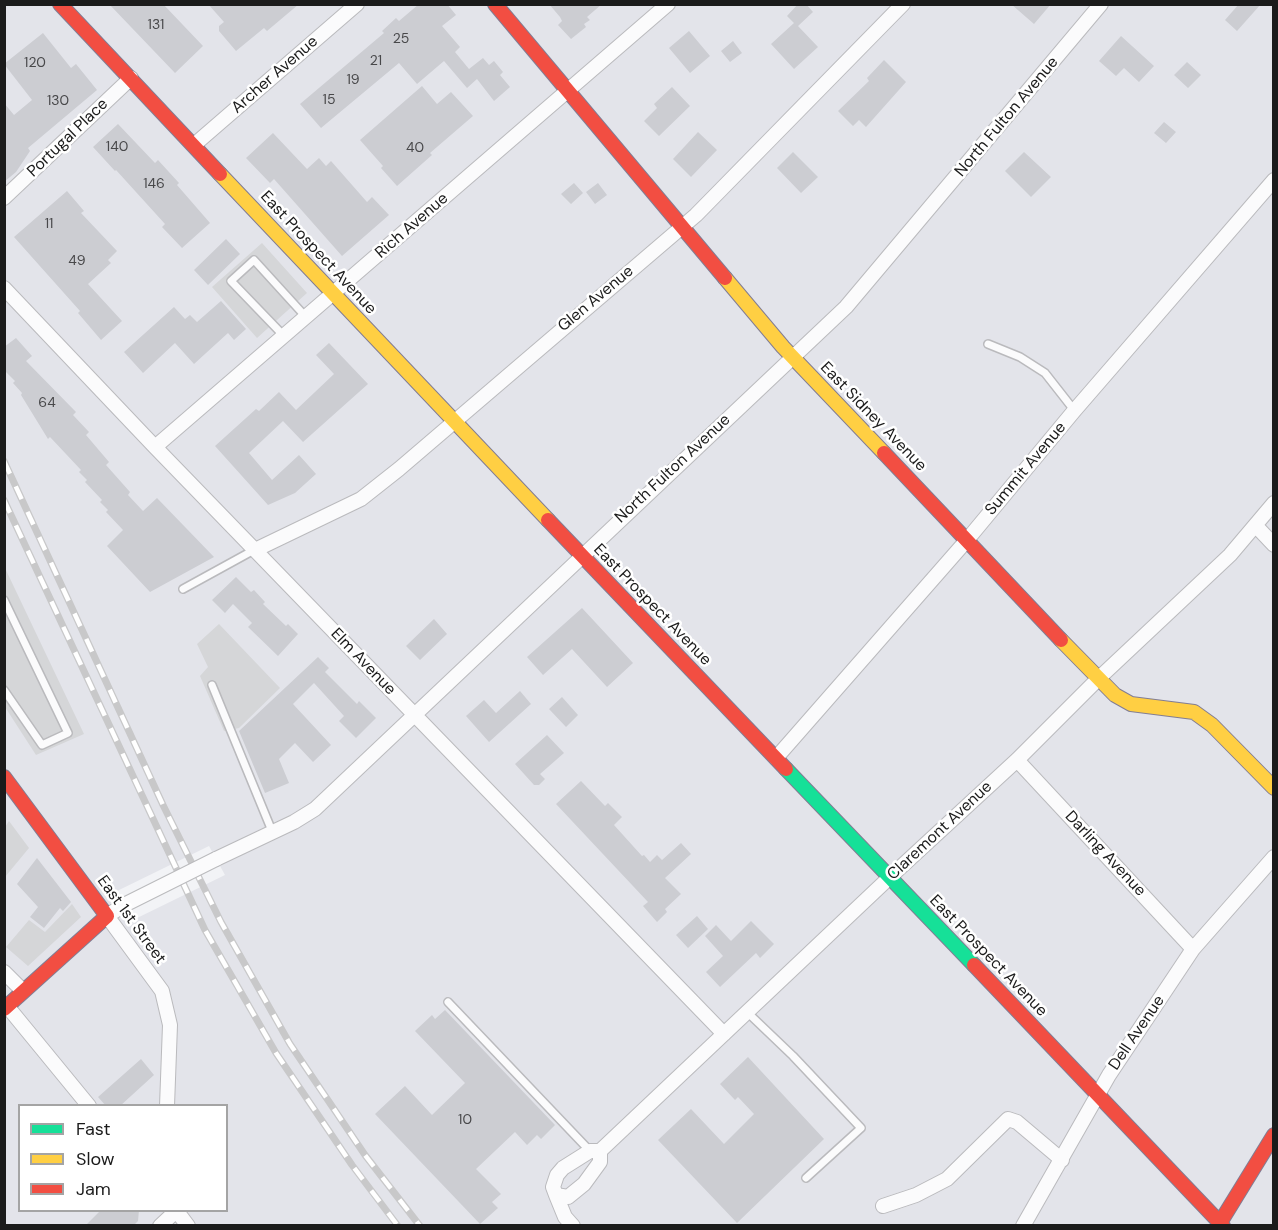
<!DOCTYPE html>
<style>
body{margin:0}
#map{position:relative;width:1278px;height:1230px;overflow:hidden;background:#e3e4ea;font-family:"DM Sans",sans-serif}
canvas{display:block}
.frame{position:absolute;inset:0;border:6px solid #1b1b1b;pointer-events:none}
.legend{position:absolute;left:18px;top:1104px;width:210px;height:108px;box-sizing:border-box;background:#fff;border:2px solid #a4a4a4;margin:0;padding:8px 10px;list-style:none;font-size:18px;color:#1b1b1b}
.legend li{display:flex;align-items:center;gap:12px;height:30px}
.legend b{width:30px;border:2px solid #a4a4a4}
</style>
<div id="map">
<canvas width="1278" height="1230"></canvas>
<div class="frame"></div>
<ul class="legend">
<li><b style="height:8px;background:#16e098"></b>Fast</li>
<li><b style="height:8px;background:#ffcf43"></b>Slow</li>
<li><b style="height:8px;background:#f24e42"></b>Jam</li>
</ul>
</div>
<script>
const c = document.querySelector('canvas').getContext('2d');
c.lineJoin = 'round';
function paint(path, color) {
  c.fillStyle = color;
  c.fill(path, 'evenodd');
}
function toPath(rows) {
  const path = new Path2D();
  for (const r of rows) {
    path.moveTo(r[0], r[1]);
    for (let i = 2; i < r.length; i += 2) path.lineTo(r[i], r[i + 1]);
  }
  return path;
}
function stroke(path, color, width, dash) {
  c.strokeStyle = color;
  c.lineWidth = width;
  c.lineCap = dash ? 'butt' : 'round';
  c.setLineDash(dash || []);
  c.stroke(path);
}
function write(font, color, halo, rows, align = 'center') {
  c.font = font + ' "DM Sans",sans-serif';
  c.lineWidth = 5;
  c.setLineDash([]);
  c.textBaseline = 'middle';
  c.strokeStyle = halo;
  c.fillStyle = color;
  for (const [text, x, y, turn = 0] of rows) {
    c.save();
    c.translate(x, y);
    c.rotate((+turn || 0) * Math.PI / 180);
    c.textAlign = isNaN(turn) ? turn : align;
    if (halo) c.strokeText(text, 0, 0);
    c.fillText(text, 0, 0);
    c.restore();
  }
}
paint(toPath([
 [262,243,307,293,257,338,212,287],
 [4,566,84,734,36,755,5,707],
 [219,624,280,688,239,728,224,731,200,676,208,667,197,644],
 [9,821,29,848,5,877,5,827],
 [72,904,81,917,28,966,6,947,29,920,45,932]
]), '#d5d6d8');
paint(toPath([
 [209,846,225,875,133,920,117,891]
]), '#f2f3f6');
paint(toPath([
 [109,4,163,4,203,46,175,73],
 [208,4,299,4,267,31,264,28,236,51,219,31,219,26,224,22],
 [419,4,447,4,456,15,442,26,460,47,455,52,469,69,483,58,489,65,494,61,503,72,500,75,510,87,494,101,477,79,467,88,444,61,417,84,399,63,321,128,300,104,384,33,382,31,396,18,399,21],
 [549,4,602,4,587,17,590,20,584,24,586,27,571,39,558,25,562,21,560,17],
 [798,4,806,4,813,12,798,26,818,47,794,69,771,44,794,23,787,16],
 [1011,4,1051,4,1034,24],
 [1239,4,1261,4,1237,31,1225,20],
 [689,31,710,56,690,73,669,48],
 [43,33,71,68,76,64,97,90,28,148,30,151,16,172,4,182,4,103,14,115,32,100,4,64],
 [1121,36,1154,66,1139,82,1124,68,1116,76,1099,61],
 [733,41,742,53,730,62,721,51],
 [884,60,906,82,866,127,859,120,853,126,838,111,869,81,867,78],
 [1187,62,1201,75,1188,88,1174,75],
 [422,86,437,104,451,92,473,116,430,153,432,155,397,186,381,168,383,166,360,140],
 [672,87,690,106,659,136,644,121,657,108,654,104],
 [1164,122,1176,132,1166,143,1154,133],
 [118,124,155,163,158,160,179,183,177,185,210,223,182,248,162,227,165,224,116,170,115,171,93,147],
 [698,132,717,150,691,177,673,159],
 [273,133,307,169,319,158,326,166,331,161,367,202,372,197,389,215,342,256,274,179,270,183,246,158],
 [793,152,818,177,801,193,777,168],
 [1024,152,1051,177,1031,197,1005,171],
 [574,183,583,193,571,204,561,194],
 [598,183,607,195,595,204,586,192],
 [67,191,84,211,81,213,117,251,108,260,111,263,88,284,122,321,101,340,78,313,80,311,14,237],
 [226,239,240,254,208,285,194,270],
 [221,301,246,329,234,340,228,333,194,364,175,343,143,373,124,352,174,307,185,319,190,315,197,322],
 [16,338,32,356,26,361,76,412,73,415,89,432,86,435,109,462,106,465,130,492,128,495,143,511,157,498,214,557,150,592,107,546,123,530,106,512,108,510,100,502,102,500,85,482,87,480,79,472,81,470,50,437,48,439,21,395,22,393,13,383,15,381,4,370,4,347],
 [329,343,368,384,303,442,283,421,249,453,272,480,299,455,316,474,295,493,268,505,215,446,256,409,259,411,279,392,296,410,334,374,316,355],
 [236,577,251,592,254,590,265,602,263,604,286,626,288,624,298,634,278,656,248,627,252,623,233,604,225,613,212,600],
 [582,608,633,663,607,687,572,649,543,675,527,657],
 [434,619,447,634,420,660,406,646],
 [318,657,329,668,325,672,357,704,359,701,376,718,356,738,339,721,344,716,314,683,293,704,331,745,313,762,295,743,279,759,289,783,265,793,239,731],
 [520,691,531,704,489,742,466,716,484,700,496,713],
 [562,697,578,715,566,727,549,709],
 [547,735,564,753,540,774,545,779,539,785,534,785,515,764],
 [581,781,605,806,608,803,622,817,614,825,642,856,644,855,650,862,657,855,662,860,681,843,691,854,665,878,681,894,665,909,667,912,657,922,643,906,648,902,556,804],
 [37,858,71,902,63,911,60,908,44,928,30,917,38,907,17,884],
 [697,916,708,929,688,948,676,935],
 [751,921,774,944,760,958,756,953,720,987,706,972,723,956,705,936,716,925,731,941],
 [445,1010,555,1125,541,1139,537,1135,527,1145,515,1132,476,1169,501,1194,492,1202,498,1208,480,1224,375,1114,405,1086,432,1115,465,1083,415,1031,432,1015,435,1019],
 [748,1057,824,1139,737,1223,658,1140,691,1109,724,1144,754,1114,738,1097,735,1100,720,1084],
 [141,1059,154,1075,120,1106,106,1106,98,1097],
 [101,1210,139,1210,138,1221,133,1226,85,1226]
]), '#cccdd2');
const lane = toPath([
 [283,335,231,281,254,260,305,316],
 [988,344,1020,357,1045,373,1074,410],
 [183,589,254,550],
 [4,600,68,733,42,745,4,690],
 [212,685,272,831],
 [448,1002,590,1151],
 [747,1012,793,1056,861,1128,806,1178]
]);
const street = toPath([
 [194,145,357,4],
 [4,198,131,78],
 [4,288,155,447,724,1034],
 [155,447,668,4],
 [1256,526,1274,545],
 [255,550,361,499,399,469,696,215,903,4],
 [776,758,967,540,1074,411,1274,180],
 [1017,760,1193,949],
 [216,859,294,822,315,809,846,307,1101,4],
 [124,905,107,916,162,991,170,1025,167,1106],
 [4,972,23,991],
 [7,1006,89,1106],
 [600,1151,600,1162,584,1184,568,1197,556,1195,553,1187,557,1175,563,1168,590,1151,600,1151,890,877,1017,760,1098,679,1230,555,1274,503],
 [556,1195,565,1217,573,1226],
 [883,1206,916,1195,947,1179,1008,1119,1017,1122,1062,1160],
 [176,1210,188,1226],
 [160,1226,176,1211],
 [1023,1226,1109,1075,1193,949,1274,857]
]);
const fast = toPath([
 [786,769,974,965]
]);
const slow = toPath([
 [220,174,548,520],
 [725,278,783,347,884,453],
 [1061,640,1115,695,1131,704,1194,712,1212,725,1274,788]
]);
const jam = toPath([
 [60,4,220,174],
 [495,4,725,278],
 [884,453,1061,640],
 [548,520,786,769],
 [4,777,107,916,4,1009],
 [974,965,1223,1226],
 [1218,1226,1274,1135]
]);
stroke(lane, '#bababd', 10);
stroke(street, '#bababd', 16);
stroke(fast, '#827d93', 16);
stroke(slow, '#827d93', 16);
stroke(jam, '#827d93', 16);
stroke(lane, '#fbfbfc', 7);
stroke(street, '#fbfbfc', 14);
stroke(fast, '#16e098', 14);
stroke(slow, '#ffcf43', 14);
stroke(jam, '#f24e42', 14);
const rail = toPath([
 [4,461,163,805,221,922,290,1044,365,1155,420,1226],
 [4,500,205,930,276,1053,352,1165,398,1226]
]);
stroke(rail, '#c8c8c9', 7);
stroke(rail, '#fff', 4.5, [14]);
const streetBridge = toPath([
 [124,905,216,859]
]);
stroke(streetBridge, '#bababd', 16, []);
stroke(streetBridge, '#fbfbfc', 14);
write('14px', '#48484a', null, [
 ["131",156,25],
 ["25",401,39],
 ["21",376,61],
 ["120",35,63],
 ["19",353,80],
 ["15",329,100],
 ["130",58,101],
 ["140",117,147],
 ["40",415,148],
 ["146",154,184],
 ["11",49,224],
 ["49",77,261],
 ["64",47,403],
 ["10",465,1120]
]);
write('16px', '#1b1b1b', '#fff', [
 ["Archer Avenue",275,75,-41],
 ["North Fulton Avenue",1007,117,-50],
 ["Portugal Place",68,138,-44],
 ["Rich Avenue",412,226,-41],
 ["East Prospect Avenue",318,253,47],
 ["Glen Avenue",596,299,-40],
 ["East Sidney Avenue",873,417,46],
 ["North Fulton Avenue",673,469,-43],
 ["Summit Avenue",1026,469,-50],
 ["East Prospect Avenue",652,605,46],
 ["Elm Avenue",363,662,46],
 ["Claremont Avenue",940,831,-43],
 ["Darling Avenue",1105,854,47],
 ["East 1st Street",131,920,54],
 ["East Prospect Avenue",988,956,46],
 ["Dell Avenue",1137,1033,-56]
]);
</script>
